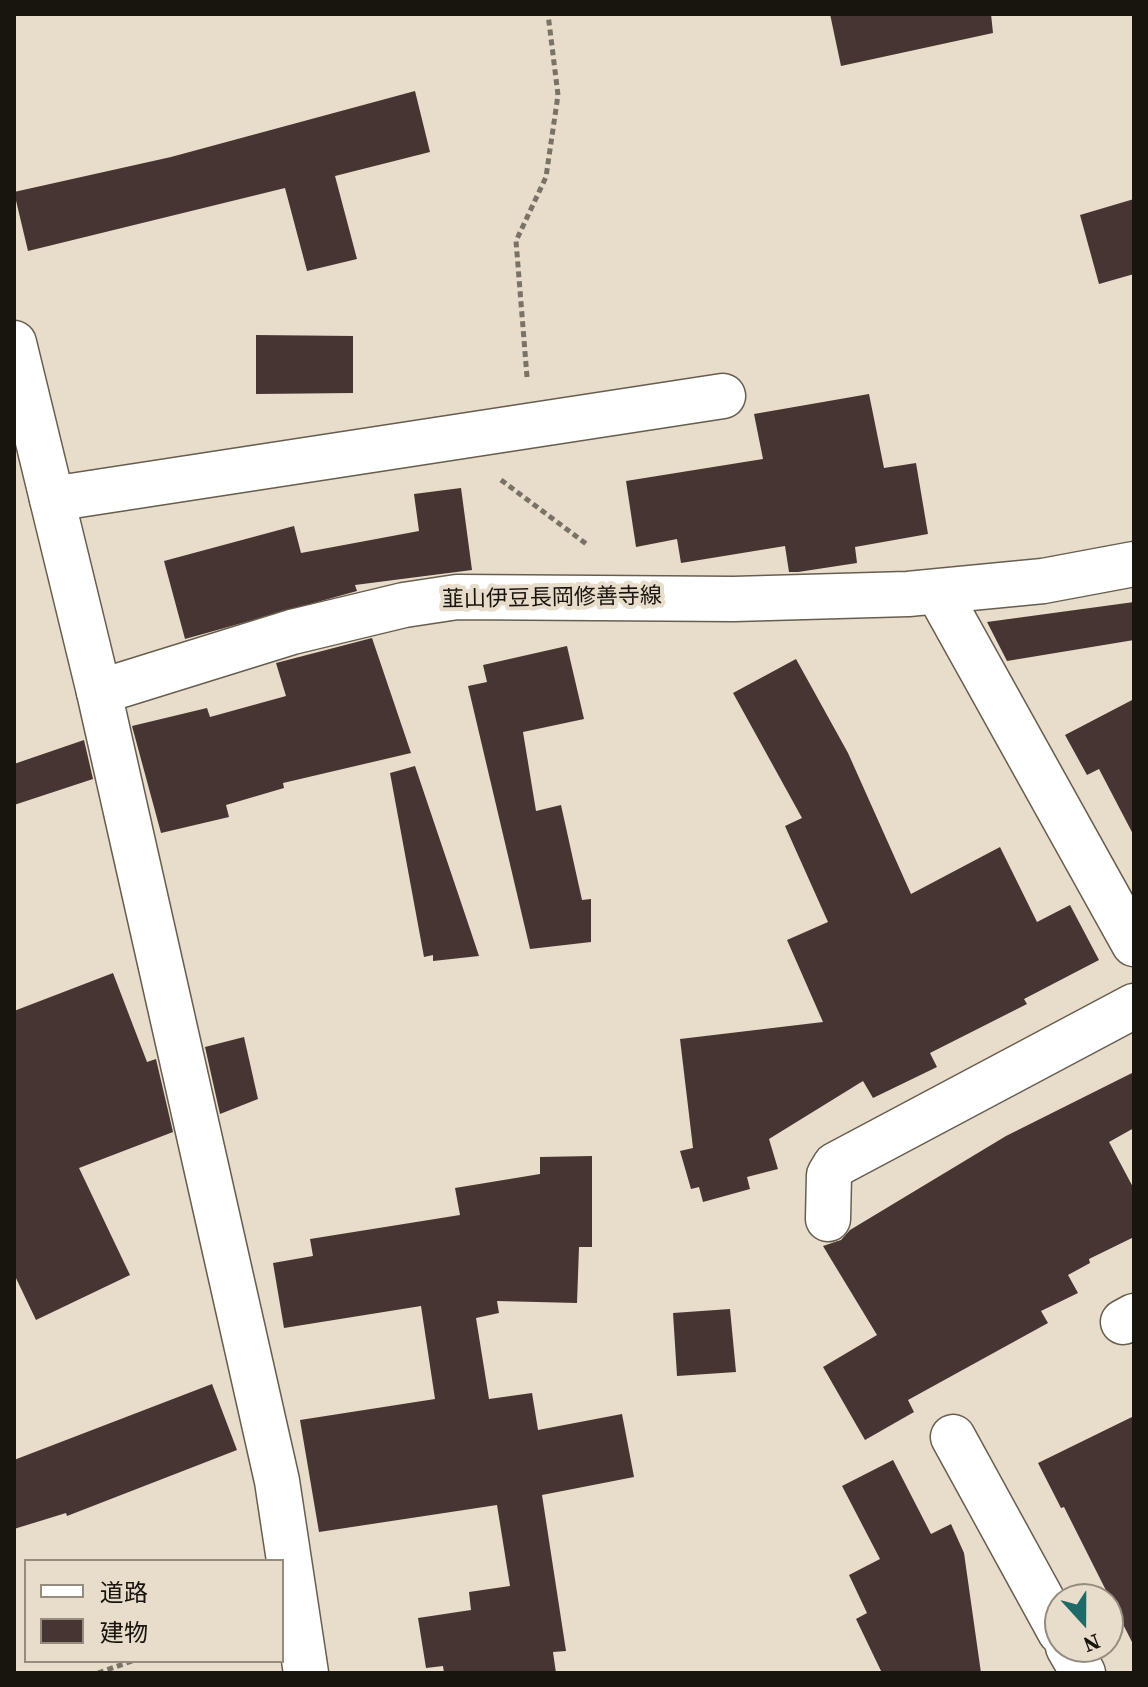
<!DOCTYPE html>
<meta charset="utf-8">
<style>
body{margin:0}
#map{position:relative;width:1148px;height:1687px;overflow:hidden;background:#e8dccb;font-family:"Source Serif 4","Noto Sans JP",serif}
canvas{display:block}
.frame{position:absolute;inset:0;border:16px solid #18140e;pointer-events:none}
.legend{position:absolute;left:24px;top:1559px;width:260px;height:104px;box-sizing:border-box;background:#e8dccb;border:2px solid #958c7f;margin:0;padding:10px 14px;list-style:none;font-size:24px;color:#18140e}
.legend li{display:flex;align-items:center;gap:16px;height:40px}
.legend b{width:40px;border:2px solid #958c7f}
.north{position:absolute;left:1044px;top:1583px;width:80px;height:80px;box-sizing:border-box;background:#e8dccb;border:2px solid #958c7f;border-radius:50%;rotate:159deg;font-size:22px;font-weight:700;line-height:32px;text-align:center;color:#18140e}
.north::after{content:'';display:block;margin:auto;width:28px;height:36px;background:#1e6a69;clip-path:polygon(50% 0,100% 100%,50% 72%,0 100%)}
</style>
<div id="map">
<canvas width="1148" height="1687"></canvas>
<div class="frame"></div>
<ul class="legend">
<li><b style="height:10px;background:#fff"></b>道路</li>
<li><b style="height:22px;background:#473533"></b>建物</li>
</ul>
<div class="north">N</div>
</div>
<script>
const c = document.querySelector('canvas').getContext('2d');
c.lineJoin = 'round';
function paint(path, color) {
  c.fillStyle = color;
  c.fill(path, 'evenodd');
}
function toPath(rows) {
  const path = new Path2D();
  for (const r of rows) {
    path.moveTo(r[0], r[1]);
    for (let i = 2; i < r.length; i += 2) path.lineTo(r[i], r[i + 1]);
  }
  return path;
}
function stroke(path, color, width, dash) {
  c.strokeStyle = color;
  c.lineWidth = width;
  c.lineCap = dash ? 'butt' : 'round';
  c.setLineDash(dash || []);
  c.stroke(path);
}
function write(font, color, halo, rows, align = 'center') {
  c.font = font + ' "Source Serif 4","Noto Sans JP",serif';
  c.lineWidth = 8;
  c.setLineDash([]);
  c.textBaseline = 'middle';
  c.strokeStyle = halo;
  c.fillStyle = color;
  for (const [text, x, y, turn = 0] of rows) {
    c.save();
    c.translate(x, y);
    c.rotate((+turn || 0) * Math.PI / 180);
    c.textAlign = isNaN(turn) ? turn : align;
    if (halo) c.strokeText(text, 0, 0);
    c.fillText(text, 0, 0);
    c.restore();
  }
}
paint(toPath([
 [830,14,991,14,993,33,841,66],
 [415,91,430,152,335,176,357,259,307,271,285,188,28,251,14,192,171,157],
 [1134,199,1134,274,1099,284,1080,215],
 [256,335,353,336,353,393,256,394],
 [869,394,884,468,916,463,928,534,855,547,857,563,798,572,789,572,785,546,681,563,677,539,636,547,626,481,763,459,754,414],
 [461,488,472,570,355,585,357,591,185,639,164,561,294,526,301,553,419,531,414,494],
 [1134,602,1134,640,1007,661,987,622],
 [372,638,411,753,283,783,284,788,226,805,229,817,161,833,132,726,207,708,210,717,286,696,276,663],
 [567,646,584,719,523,732,536,811,561,805,582,900,591,899,591,942,530,949,468,686,487,682,483,665],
 [796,659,848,753,911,894,1000,847,1037,922,1070,905,1099,960,1024,999,1027,1004,930,1053,937,1067,873,1098,863,1081,769,1139,778,1169,747,1177,750,1189,703,1202,699,1187,691,1189,680,1151,693,1148,680,1039,823,1022,787,940,828,922,785,826,802,818,733,693],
 [1134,699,1134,836,1099,769,1087,775,1065,735],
 [84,740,93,779,14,805,14,764],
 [415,766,471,932,479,956,433,961,433,955,424,957,390,773],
 [113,973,147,1062,156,1059,173,1132,79,1168,130,1275,36,1320,14,1274,14,1011],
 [244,1037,258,1099,220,1114,205,1047],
 [1134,1072,1134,1128,1109,1142,1134,1189,1134,1237,1089,1259,1090,1263,1068,1275,1078,1293,1041,1311,1048,1323,908,1400,914,1412,865,1440,823,1367,877,1335,823,1246,841,1240,850,1230,1006,1136],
 [592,1156,592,1247,579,1247,577,1303,497,1301,499,1313,476,1318,489,1399,532,1393,538,1430,622,1414,634,1477,542,1495,566,1651,553,1652,556,1673,444,1673,443,1666,426,1668,418,1618,471,1610,469,1592,510,1586,497,1505,319,1532,300,1420,435,1399,421,1306,284,1328,273,1263,313,1256,310,1239,460,1215,455,1188,540,1174,540,1157],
 [730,1309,736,1372,677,1376,673,1313],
 [212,1384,237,1450,67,1516,66,1513,14,1529,14,1460],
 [1134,1416,1134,1646,1064,1507,1061,1508,1038,1463],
 [893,1460,931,1534,951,1524,964,1553,981,1673,882,1673,856,1619,867,1613,849,1575,880,1559,842,1486]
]), '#473533');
const minor = toPath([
 [52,499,723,396],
 [938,592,1134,944],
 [99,692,277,1481,306,1673],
 [828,1219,829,1175,835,1165,1134,1006],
 [1123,1322,1134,1316],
 [953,1437,1060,1632],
 [1068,1647,1083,1673]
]);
const major = toPath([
 [14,343,99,692,292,632,404,605,457,597,734,599,908,594,1043,581,1134,564]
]);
stroke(minor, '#685e4f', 47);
stroke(major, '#685e4f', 47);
stroke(toPath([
 [527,377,516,241,546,177,558,95,548,14],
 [501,480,589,546],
 [98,1673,132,1661]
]), '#797266', 5, [6, 4]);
stroke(minor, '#fff', 44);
stroke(major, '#fff', 44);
write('22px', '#18140e', '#e8dccb', [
 ["韮山伊豆長岡修善寺線",552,599,-1]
]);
</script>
